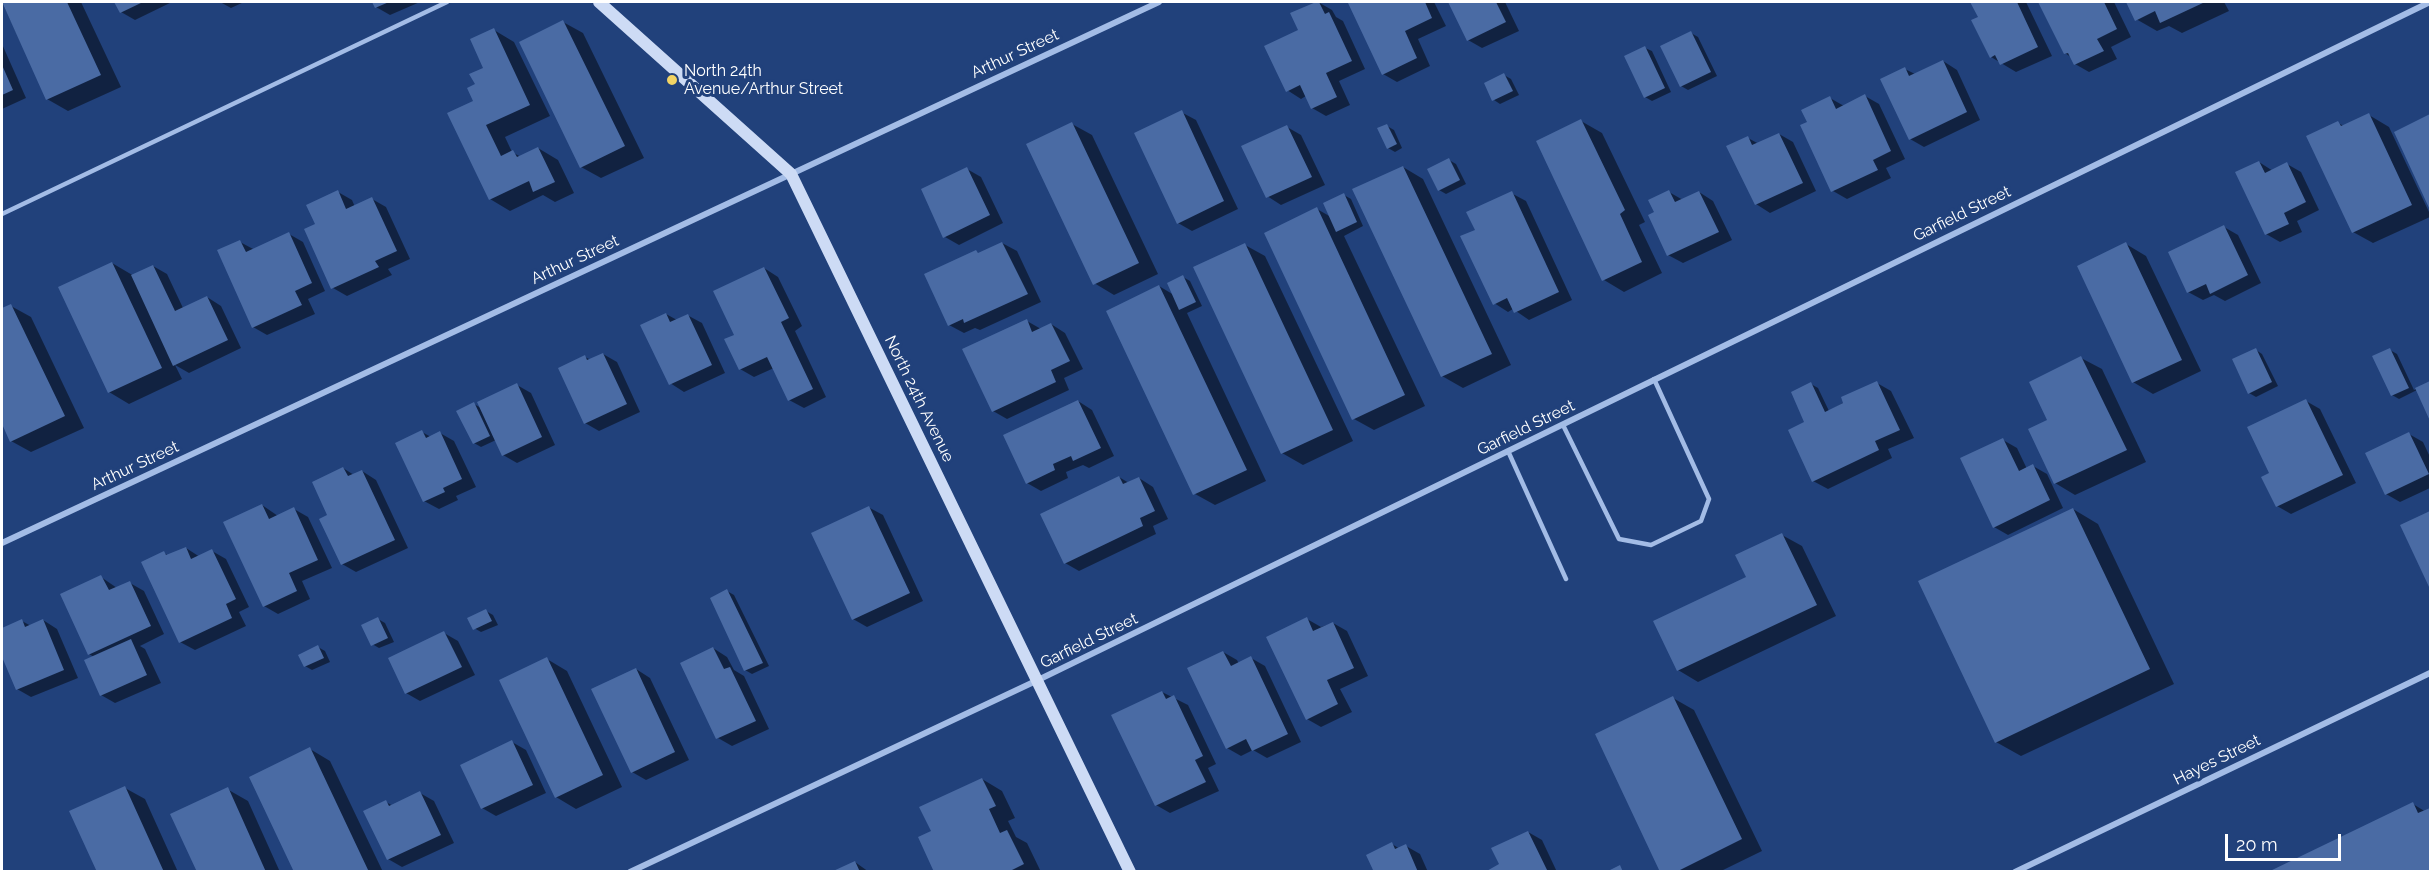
<!DOCTYPE html>
<style>
body{margin:0}
#map{position:relative;width:2432px;height:873px;overflow:hidden;background:#21417b;font-family:Raleway,sans-serif}
canvas{display:block}
.frame{position:absolute;inset:0;border:3px solid #fff;pointer-events:none}
.scale{position:absolute;left:2225px;top:834px;width:116px;height:27px;box-sizing:border-box;border:3px solid #fff;border-top:0;padding-left:8px;font-size:18px;line-height:21px;white-space:nowrap;color:#fff;-webkit-text-stroke:4px #21417b;paint-order:stroke}
</style>
<div id="map">
<canvas width="2432" height="873"></canvas>
<div class="frame"></div>
<div class="scale">20 m</div>
</div>
<script>
const c = document.querySelector('canvas').getContext('2d');
c.lineJoin = 'round';
function paint(path, color) {
  c.fillStyle = color;
  c.fill(path, 'evenodd');
}
function toPath(rows) {
  const path = new Path2D();
  for (const r of rows) {
    path.moveTo(r[0], r[1]);
    for (let i = 2; i < r.length; i += 2) path.lineTo(r[i], r[i + 1]);
  }
  return path;
}
function stroke(path, color, width, dash) {
  c.strokeStyle = color;
  c.lineWidth = width;
  c.lineCap = dash ? 'butt' : 'round';
  c.setLineDash(dash || []);
  c.stroke(path);
}
function write(font, color, halo, rows, align = 'center') {
  c.font = font + ' Raleway,sans-serif';
  c.lineWidth = 6;
  c.setLineDash([]);
  c.textBaseline = 'middle';
  c.strokeStyle = halo;
  c.fillStyle = color;
  for (const [text, x, y, turn = 0] of rows) {
    c.save();
    c.translate(x, y);
    c.rotate((+turn || 0) * Math.PI / 180);
    c.textAlign = isNaN(turn) ? turn : align;
    if (halo) c.strokeText(text, 0, 0);
    c.fillText(text, 0, 0);
    c.restore();
  }
}
paint(toPath([
 [2,2,81,2,121,87,68,111,47,99],
 [116,2,172,2,135,20,121,12],
 [220,2,244,2,231,8],
 [374,2,420,2,390,15,376,7],
 [1318,2,1332,10,1336,17,1343,21,1365,69,1339,81,1350,105,1326,116,1312,108,1306,96,1301,99,1287,90,1300,30,1292,14],
 [1354,2,1434,2,1446,26,1418,39,1430,66,1397,82,1383,74,1350,3],
 [1449,2,1505,2,1519,31,1482,48,1468,40],
 [1972,2,2026,2,2052,56,2016,72,1991,57,1980,17],
 [2040,2,2114,2,2131,37,2111,47,2117,59,2089,72,2075,64,2072,58,2065,53],
 [2128,2,2224,2,2229,11,2182,33,2169,26,2157,31,2136,19],
 [563,22,583,33,644,158,601,178,581,167],
 [494,30,514,42,550,116,505,137,512,152,521,157,538,148,558,160,574,193,555,202,543,195,510,211,490,199,475,102,477,85,485,68],
 [1691,33,1698,37,1717,76,1688,90,1681,86],
 [2,44,26,98,2,109],
 [1645,48,1652,51,1671,92,1652,101,1645,97],
 [1943,61,1957,70,1980,120,1924,147,1910,139,1905,69,1915,74],
 [1504,75,1511,79,1519,95,1500,104,1494,100],
 [1865,96,1879,104,1905,159,1886,168,1891,178,1847,199,1833,191,1809,123,1830,98,1844,106],
 [1181,112,1196,120,1238,209,1192,231,1178,223],
 [2369,115,2389,127,2430,214,2430,217,2373,243,2353,232,2338,123,2344,126],
 [2430,116,2430,206,2396,132],
 [1581,121,1602,133,1645,222,1639,225,1662,273,1624,292,1604,280],
 [1072,124,1092,135,1158,274,1114,295,1094,283],
 [1387,126,1394,130,1402,148,1395,152,1388,148],
 [1287,127,1301,135,1325,185,1281,205,1267,196],
 [1779,134,1793,142,1816,191,1770,213,1756,204,1748,138,1759,144],
 [1449,160,1456,164,1466,184,1446,194,1439,190],
 [2259,162,2273,171,2287,164,2301,172,2319,210,2297,221,2302,232,2280,242,2266,234],
 [1403,167,1423,179,1511,365,1463,388,1442,376,1354,190],
 [967,169,981,177,1003,223,959,245,945,237],
 [338,192,352,200,355,207,372,199,386,207,410,259,388,269,392,275,347,296,333,288,317,225],
 [1669,192,1683,200,1699,192,1713,201,1732,240,1683,263,1668,255,1656,213],
 [1511,193,1526,201,1572,300,1529,320,1513,309,1508,312,1494,303,1477,231],
 [1344,195,1351,199,1363,226,1344,236,1425,406,1374,430,1354,419,1317,209,1331,217],
 [2224,227,2238,235,2261,283,2225,301,2214,295,2203,300,2188,292],
 [289,234,303,242,325,291,308,299,315,314,267,335,253,327,240,242,255,250],
 [1002,243,1017,251,1041,302,980,330,975,328,964,333,949,325,976,252,980,254],
 [2126,244,2146,256,2201,371,2153,394,2133,382],
 [1245,245,1265,256,1353,441,1303,465,1282,453],
 [112,263,134,276,153,266,167,274,183,308,207,297,221,306,241,348,189,373,175,365,182,379,129,404,109,392],
 [764,268,778,277,802,326,795,331,826,397,804,408,789,400,774,368,754,377,740,369,736,336],
 [1183,277,1190,281,1202,306,1187,313,1266,481,1215,505,1195,494,1159,286,1174,295],
 [11,306,31,317,84,428,31,452,11,441,2,421,2,310],
 [666,314,677,320,687,315,702,323,725,373,684,392,670,383],
 [1027,321,1041,329,1051,324,1065,333,1083,369,1064,378,1069,390,1007,419,993,411],
 [2256,350,2262,354,2278,386,2256,397,2249,393],
 [2390,350,2397,354,2414,390,2430,382,2430,418,2417,390,2399,399,2392,395],
 [603,354,617,362,640,412,599,431,585,423,585,357,591,360],
 [2081,358,2102,369,2146,462,2075,495,2055,483,2049,421],
 [1877,383,1891,391,1914,438,1888,449,1892,458,1828,489,1813,481,1808,421,1811,384,1818,388,1829,411],
 [517,385,531,393,555,445,517,463,503,455,496,440,481,447,474,443,474,404,481,408],
 [1078,401,1092,410,1114,456,1089,468,1083,465,1066,472,1068,478,1041,491,1027,483],
 [2306,401,2320,409,2356,483,2291,514,2277,506],
 [422,432,431,437,440,433,454,441,476,487,456,496,458,500,439,509,424,501],
 [2409,434,2423,442,2430,457,2430,488,2400,502,2386,494],
 [2003,440,2017,448,2027,469,2033,466,2047,474,2063,508,2008,535,1994,527],
 [343,468,354,475,362,471,376,480,408,548,356,572,342,564,329,516],
 [1119,477,1129,483,1139,478,1153,487,1168,519,1153,526,1156,534,1079,571,1065,563],
 [262,505,278,516,294,509,308,517,332,568,302,581,310,599,278,614,264,606],
 [868,507,883,515,923,601,867,627,853,619],
 [2073,509,2098,524,2174,684,2021,756,1996,742],
 [2430,512,2430,585,2402,526],
 [1782,535,1802,546,1836,616,1698,682,1678,670],
 [186,548,200,557,212,551,226,559,249,607,239,612,246,626,195,650,180,642,164,553,169,556],
 [101,577,117,588,130,583,144,591,164,634,140,646,145,649,161,683,115,703,101,695,94,657,89,654],
 [727,591,734,595,769,666,752,674,745,670],
 [486,611,493,615,498,625,481,632,474,628],
 [378,619,385,623,394,642,379,648,372,644],
 [1307,619,1321,627,1333,623,1347,631,1368,676,1340,689,1352,712,1321,727,1307,719],
 [43,620,57,629,78,678,31,697,17,689,2,653,2,629,22,621,31,626],
 [444,633,458,641,475,675,420,701,406,693],
 [318,647,325,651,330,662,312,670,305,666],
 [713,648,727,657,734,670,744,676,769,729,732,746,718,738],
 [1223,652,1237,660,1239,664,1251,658,1265,666,1301,742,1267,758,1253,750,1241,756,1227,748],
 [547,659,567,671,622,787,576,809,556,797],
 [636,669,650,678,689,760,646,780,632,772],
 [1162,692,1188,705,1216,764,1208,768,1219,791,1170,813,1156,805],
 [1673,698,1694,710,1762,851,1719,872,1662,872],
 [512,742,526,750,546,793,496,816,482,808],
 [310,749,330,761,383,872,296,872],
 [982,779,1002,791,1015,818,1008,821,1016,837,1027,843,1041,872,936,872,933,832],
 [125,788,145,799,178,872,99,872],
 [227,789,248,801,280,872,199,872],
 [420,793,434,801,454,843,402,867,388,859,386,802,393,806],
 [2413,804,2426,812,2430,809,2430,872,2272,872],
 [1528,832,1542,840,1557,872,1488,872,1501,865],
 [1392,844,1400,849,1406,846,1420,854,1428,872,1373,872],
 [855,862,869,872,835,872]
]), '#0007');
paint(toPath([
 [2,2,67,2,101,75,46,100],
 [114,2,143,2,120,13],
 [372,2,389,2,375,8],
 [1316,2,1319,2,1325,14,1329,12,1352,61,1326,73,1337,97,1311,109,1300,85,1286,92,1264,46,1298,30,1290,13],
 [1350,2,1425,2,1432,18,1405,31,1417,58,1382,75,1348,3],
 [1448,2,1496,2,1506,22,1467,41],
 [1970,2,2017,2,2038,47,2000,65,1995,55,1990,58,1971,20,1978,17],
 [2038,2,2104,2,2117,29,2097,39,2104,51,2074,65,2068,53,2064,54],
 [2126,2,2205,2,2160,23,2155,11,2135,21],
 [563,20,625,146,580,168,519,42],
 [494,28,530,105,486,125,501,156,513,150,517,157,538,147,555,182,533,192,529,181,489,200,447,113,473,101,467,88,475,84,469,74,483,68,470,39],
 [1691,31,1711,72,1680,87,1660,46],
 [1645,46,1665,88,1644,98,1624,56],
 [1943,60,1967,112,1909,140,1880,79,1905,67,1909,76],
 [2,65,13,90,2,95],
 [1504,73,1513,91,1492,101,1484,83],
 [1865,94,1891,151,1873,160,1878,170,1831,192,1800,125,1807,122,1801,110,1830,96,1836,109],
 [1182,110,1224,201,1177,224,1134,133],
 [2369,113,2412,205,2352,233,2306,136,2338,121,2341,126],
 [2430,114,2430,210,2394,132],
 [1581,119,1625,210,1620,214,1642,262,1602,281,1536,141],
 [1072,122,1139,263,1093,285,1026,144],
 [1387,124,1397,144,1387,149,1377,128],
 [1287,125,1312,177,1266,198,1241,146],
 [1779,133,1803,183,1755,205,1726,146,1748,136,1752,145],
 [1449,158,1460,180,1438,191,1427,169],
 [2259,161,2265,173,2287,162,2306,202,2284,213,2289,224,2265,235,2235,172],
 [1403,166,1492,354,1441,377,1352,189],
 [967,167,990,215,943,238,921,189],
 [338,190,346,209,372,197,397,251,375,261,379,267,331,289,304,229,315,224,306,205],
 [1669,190,1675,202,1699,191,1719,232,1667,256,1648,215,1654,212,1648,200],
 [1512,191,1559,292,1514,313,1507,298,1493,305,1460,236,1475,230,1466,212],
 [1344,193,1357,222,1336,232,1323,203],
 [1317,207,1405,395,1352,420,1264,233],
 [2224,225,2248,275,2210,294,2206,284,2187,293,2168,252],
 [289,232,312,283,295,291,302,305,252,328,217,250,240,240,246,252],
 [1002,242,1028,294,964,323,963,319,948,326,924,274,976,250,978,253],
 [2126,242,2182,360,2132,383,2077,266],
 [1245,243,1333,430,1281,454,1193,267],
 [112,262,162,368,108,393,58,287],
 [153,265,175,311,207,296,228,340,173,366,131,275],
 [764,267,789,318,781,322,813,389,788,401,767,357,739,370,724,339,734,335,713,291],
 [1183,275,1196,302,1179,310,1167,283],
 [1159,285,1247,470,1193,495,1106,311],
 [11,304,65,416,10,442,2,424,2,308],
 [666,313,670,322,688,314,712,365,669,385,640,325],
 [1027,319,1032,332,1051,323,1070,361,1051,370,1056,382,992,412,962,349],
 [2256,348,2272,382,2248,394,2232,359],
 [2390,348,2409,388,2391,396,2372,356],
 [603,353,627,404,584,424,558,368,585,355,587,360],
 [2081,356,2127,450,2054,484,2028,429,2047,420,2029,382],
 [1877,381,1900,430,1875,441,1879,450,1812,482,1788,430,1804,422,1791,392,1811,382,1825,412,1843,403,1841,397],
 [2430,381,2430,421,2415,388],
 [517,383,542,437,502,456,477,402],
 [2306,399,2343,475,2276,507,2261,477,2269,473,2247,427],
 [1078,400,1101,448,1073,461,1071,456,1053,464,1055,470,1026,484,1003,435],
 [474,402,490,436,473,444,456,411],
 [422,430,426,438,440,431,462,479,443,488,445,492,423,502,395,443],
 [2409,432,2429,474,2385,495,2365,453],
 [2003,438,2019,471,2033,464,2050,500,1993,528,1960,458],
 [343,467,348,476,362,470,395,540,341,565,319,519,327,515,312,482],
 [1119,476,1123,484,1139,477,1155,511,1140,518,1143,526,1064,564,1040,514],
 [262,504,269,519,294,507,318,560,289,573,297,591,263,607,223,522],
 [869,506,910,593,852,620,811,533],
 [2073,508,2150,669,1995,743,1918,581],
 [2430,511,2430,589,2400,525],
 [1782,533,1817,605,1677,671,1653,621,1746,577,1735,555],
 [186,547,191,559,212,549,236,599,226,604,232,618,179,643,141,562,164,551,166,555],
 [101,575,109,590,130,581,151,626,88,655,60,594],
 [727,589,763,663,744,671,710,598],
 [486,609,492,621,473,630,467,618],
 [378,617,388,638,371,646,361,625],
 [1307,617,1313,631,1333,622,1354,668,1327,680,1338,704,1306,720,1266,637],
 [22,619,25,627,43,619,64,670,16,690,2,657,2,628],
 [444,631,462,667,405,694,388,658],
 [131,639,147,675,100,696,84,660],
 [318,645,324,658,304,667,298,655],
 [713,647,724,669,730,667,756,721,716,739,680,663],
 [1223,651,1231,666,1251,656,1288,734,1252,751,1246,739,1226,749,1187,668],
 [547,657,603,775,555,798,499,680],
 [636,668,675,752,631,773,591,689],
 [1162,691,1166,699,1174,695,1203,756,1195,760,1206,782,1155,806,1111,715],
 [1673,696,1742,839,1676,872,1660,872,1595,734],
 [512,740,533,785,481,809,460,765],
 [310,747,369,872,294,872,249,777],
 [982,778,996,806,989,809,1000,833,1007,830,1024,864,1008,872,934,872,918,837,931,831,919,807],
 [125,786,164,872,97,872,69,811],
 [228,787,266,872,197,872,170,814],
 [420,791,441,835,387,860,363,811,386,800,389,806],
 [2413,802,2418,813,2430,808,2430,872,2268,872],
 [1528,831,1548,872,1485,872,1499,864,1491,848],
 [1392,842,1395,849,1406,844,1418,872,1370,872,1373,870,1366,855],
 [855,861,860,872,831,872],
 [1620,865,1623,872,1606,872]
]), '#4a6ba4');
stroke(toPath([
 [2,214,447,2],
 [1563,425,1619,539,1651,545,1701,521,1709,499,1654,379],
 [1508,451,1566,579]
]), '#a3bce6', 4.5);
stroke(toPath([
 [2,543,1159,2],
 [630,872,1038,680,2430,2],
 [2015,872,2430,673]
]), '#a3bce6', 6);
stroke(toPath([
 [599,2,791,174,1130,872]
]), '#cddbf5', 12);
for (const [x, y, r, color] of [
 [672,80,6,"#f2d465"]
]) {
  const dot = new Path2D();
  dot.arc(x, y, r, 0, 2 * Math.PI);
  c.fillStyle = color;
  c.fill(dot);
  stroke(dot, '#21417b', 2);
}
write('16px', '#fff', '#21417b', [
 ["Arthur Street",1015,54,-25],
 ["Garfield Street",1962,214,-26],
 ["Arthur Street",575,260,-25],
 ["North 24th Avenue",919,399,64],
 ["Garfield Street",1526,428,-26],
 ["Arthur Street",135,466,-25],
 ["Garfield Street",1089,641,-26],
 ["Hayes Street",2217,760,-26]
]);
write('16px', '#fff', '#21417b', [
 ["North 24th",684,71],
 ["Avenue/Arthur Street",684,89]
], 'left');
</script>
